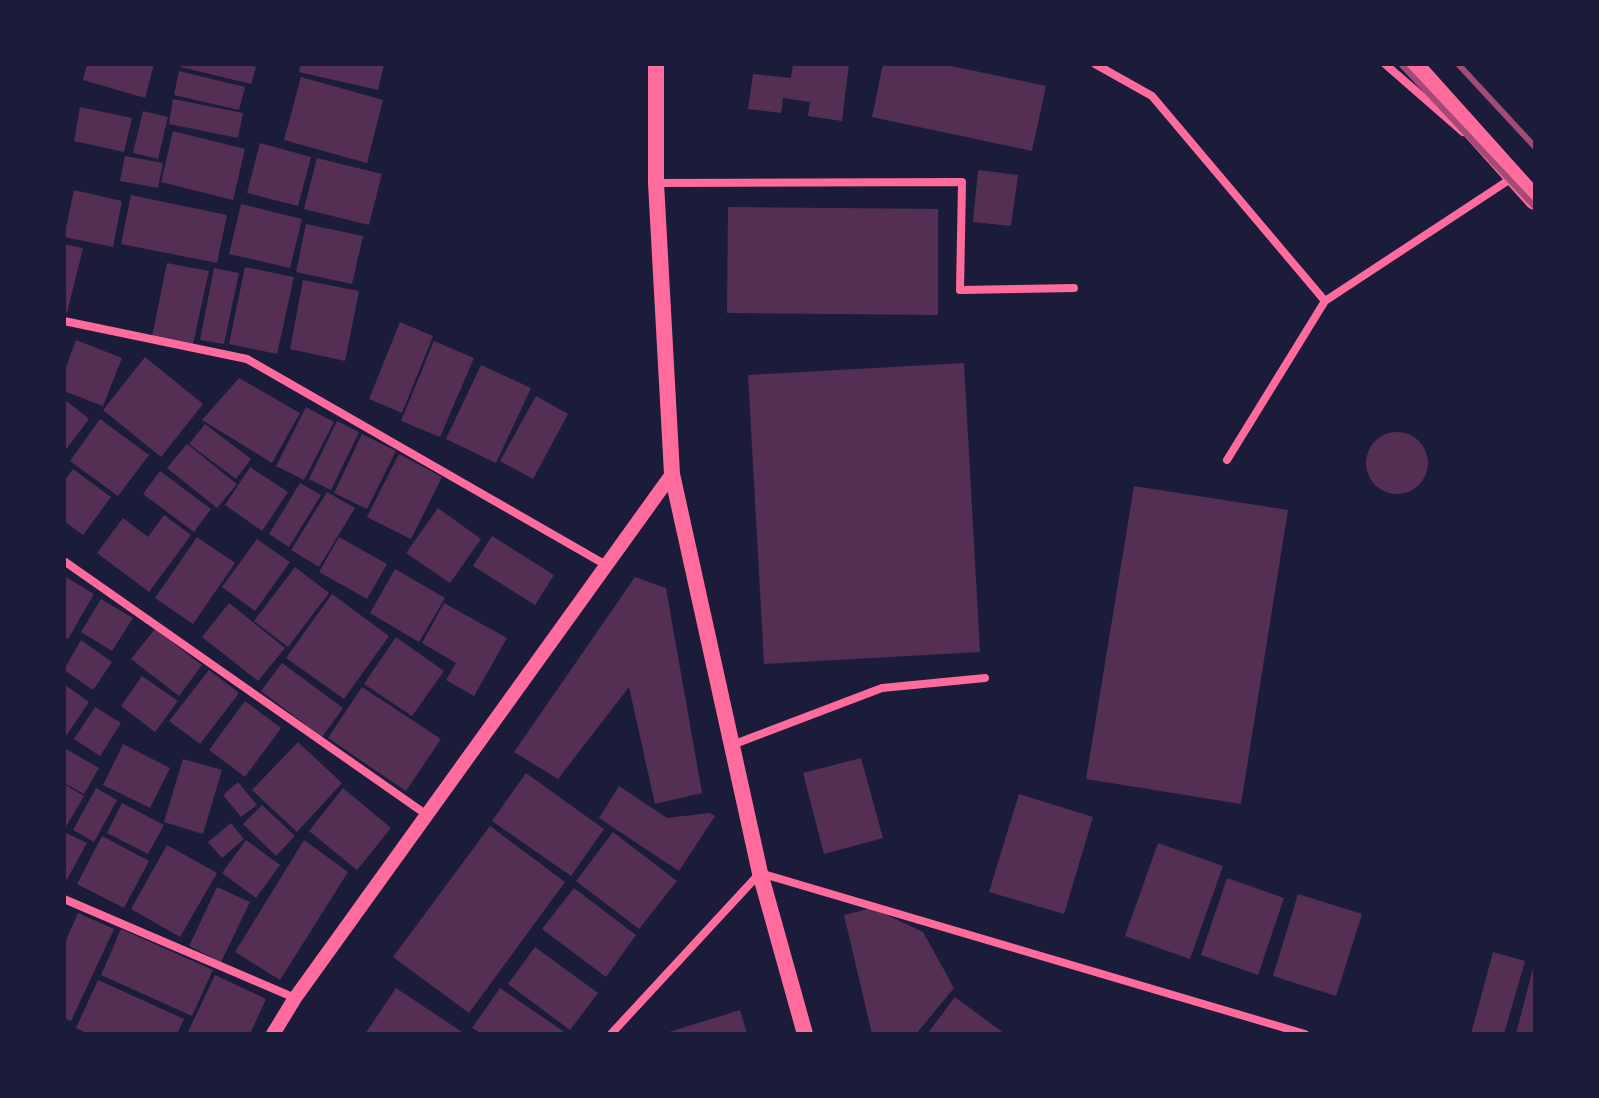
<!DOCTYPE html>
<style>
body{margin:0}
#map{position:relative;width:1599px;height:1098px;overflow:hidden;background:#1b1b3a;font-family:"Roboto Condensed",sans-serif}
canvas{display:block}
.frame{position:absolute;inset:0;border:66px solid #1b1b3a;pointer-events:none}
</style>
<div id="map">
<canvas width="1599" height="1098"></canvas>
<div class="frame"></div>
</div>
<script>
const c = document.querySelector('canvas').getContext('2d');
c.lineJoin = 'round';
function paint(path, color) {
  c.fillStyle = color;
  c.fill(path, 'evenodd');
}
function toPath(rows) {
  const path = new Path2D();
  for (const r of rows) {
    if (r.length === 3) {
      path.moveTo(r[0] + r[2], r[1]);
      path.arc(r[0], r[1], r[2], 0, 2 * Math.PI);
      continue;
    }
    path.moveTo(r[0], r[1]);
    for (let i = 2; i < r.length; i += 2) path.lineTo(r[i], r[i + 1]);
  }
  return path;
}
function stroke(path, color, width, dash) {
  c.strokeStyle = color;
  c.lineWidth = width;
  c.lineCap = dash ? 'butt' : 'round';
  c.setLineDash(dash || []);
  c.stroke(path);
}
paint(toPath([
 [87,64,154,64,145,98,83,80],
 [181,64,244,64,256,67,251,84,181,67],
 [301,64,384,64,378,90,299,72],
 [793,64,849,64,842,121,808,116,810,102,783,98,781,113,748,109,753,74,791,78],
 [883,64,942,64,1046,86,1032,151,872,117],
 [179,71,245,87,239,110,174,95],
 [301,77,383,100,367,163,284,140],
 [173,99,243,113,238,138,169,124],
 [80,107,132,118,124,152,74,141],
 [143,111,168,117,158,159,133,153],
 [173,131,245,149,233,200,161,182],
 [260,143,311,157,298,206,247,193],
 [125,156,163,163,158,188,120,181],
 [317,158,382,174,369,225,304,209],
 [978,170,1018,175,1011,226,973,222],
 [74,190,122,201,113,247,64,237],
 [131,195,227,215,217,263,121,244],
 [241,204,302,219,290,268,229,254],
 [728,207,938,209,938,315,727,313],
 [306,224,363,236,352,284,296,272],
 [64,244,83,248,67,313,64,312],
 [167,263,209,271,193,344,152,336],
 [245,267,294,277,277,354,229,344],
 [214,268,239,273,224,344,200,340],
 [303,280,359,291,345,361,290,349],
 [400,322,433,336,402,413,369,399],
 [76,340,122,358,103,406,64,391,64,373],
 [434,341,474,358,440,437,401,421],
 [145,357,203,404,161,457,103,410],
 [964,363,980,652,764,664,748,375],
 [481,365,531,388,496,463,446,439],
 [239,378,300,413,272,463,202,420],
 [536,396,568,414,533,479,500,461],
 [64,399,89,419,64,452],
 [306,407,334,422,304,480,276,466],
 [100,419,149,455,118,496,70,461],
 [337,421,359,432,331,490,309,479],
 [205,424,251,459,236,479,189,444],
 [1397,463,31],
 [362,434,396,451,367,509,334,493],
 [187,444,237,484,217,508,167,468],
 [399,454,442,477,411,539,367,517],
 [250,467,288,492,262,531,225,505],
 [73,469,111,497,83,535,64,521,64,481],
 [160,471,211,509,194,532,143,494],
 [300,483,321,495,289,547,269,534],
 [1134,486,1288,510,1241,804,1086,779],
 [327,492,355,508,319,567,291,550],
 [438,508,481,539,450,583,406,553],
 [164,515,191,535,149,592,97,553,123,518,148,537],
 [492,536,554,575,535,605,473,566],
 [197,537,235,563,193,624,155,598],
 [339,537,387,564,367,599,319,572],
 [257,539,290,562,255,611,222,587],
 [295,567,329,593,288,647,254,621],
 [395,569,445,598,419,642,370,613],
 [64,576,94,594,68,639,64,637],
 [635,577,666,588,702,793,655,804,629,687,558,779,514,752],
 [332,594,389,636,344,699,286,658],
 [101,599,133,618,112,651,81,632],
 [229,603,285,648,258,681,202,637],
 [444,603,507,638,474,696,446,680,456,663,422,643],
 [155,629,202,665,179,696,131,659],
 [396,637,444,671,412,716,364,684],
 [81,640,112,662,93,690,64,670],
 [282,663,343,708,322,737,261,691],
 [209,670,239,693,200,744,169,721],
 [142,676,178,701,155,732,121,706],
 [64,684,89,702,64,739],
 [362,687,441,739,406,791,328,738],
 [245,701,281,728,245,777,209,750],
 [95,707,121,723,100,756,74,739],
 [298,742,342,783,297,832,252,790],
 [123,744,170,768,150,808,103,785],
 [66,749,99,768,84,794,64,783],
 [861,758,883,838,824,854,803,773],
 [183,759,222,770,203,834,164,822],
 [526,773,604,829,571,876,492,821],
 [238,782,257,805,241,817,223,795],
 [64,784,84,796,64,830],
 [619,786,667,818,709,813,715,816,679,871,599,818],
 [96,788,117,800,94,842,73,830],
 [343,788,391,828,357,870,309,831],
 [1019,794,1093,817,1064,914,989,892],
 [122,803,164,825,148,854,107,833],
 [262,805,295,836,276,856,243,824],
 [231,823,244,839,222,858,208,842],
 [490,826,565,882,469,1013,393,957],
 [613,832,677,881,639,929,576,881],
 [66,833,87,843,66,881,64,837],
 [102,836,149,861,124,908,77,884],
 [246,840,280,865,256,898,222,873],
 [304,840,348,872,280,980,235,952],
 [1158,843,1223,866,1190,959,1125,936],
 [167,845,217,873,180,937,131,909],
 [1227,878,1284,898,1258,975,1201,955],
 [217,887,250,902,221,962,189,946],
 [574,888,636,935,606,977,542,929],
 [1298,894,1362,914,1336,996,1273,976],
 [872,908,923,932,954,988,916,1034,872,1034,844,915],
 [78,913,114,929,71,1021,64,1018,64,945],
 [121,929,213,970,192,1016,101,975],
 [535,947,598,993,570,1030,508,984],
 [1493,952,1525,961,1504,1034,1471,1034],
 [1534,964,1535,1034,1516,1034],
 [215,975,266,999,250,1034,187,1034],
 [98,980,184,1019,177,1034,89,1034,76,1028],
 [396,988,462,1032,460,1034,365,1034],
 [500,988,563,1031,561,1034,482,1034,472,1028],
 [955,997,1005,1034,927,1034],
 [740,1010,747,1034,666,1034,666,1033]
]), '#542f53');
stroke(toPath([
 [1095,64,1152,96,1325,301],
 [1385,64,1463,132],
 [657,183,962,182,960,290,1074,288],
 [64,321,247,359,606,565],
 [1227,460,1325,301,1512,178],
 [64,561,427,815],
 [732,745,882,688,985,678],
 [64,899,295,998],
 [611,1034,760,873,1305,1034]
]), '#ff6b9d', 8);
stroke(toPath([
 [273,1034,295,998,672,474]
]), '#ff6b9d', 14);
stroke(toPath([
 [656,64,656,183,672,474,760,873,805,1034]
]), '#ff6b9d', 16);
stroke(toPath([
 [1413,64,1535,200]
]), '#ff6b9d', 20);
stroke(toPath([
 [1401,64,1535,207],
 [1458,64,1535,147]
]), '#a44b75', 6);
</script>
